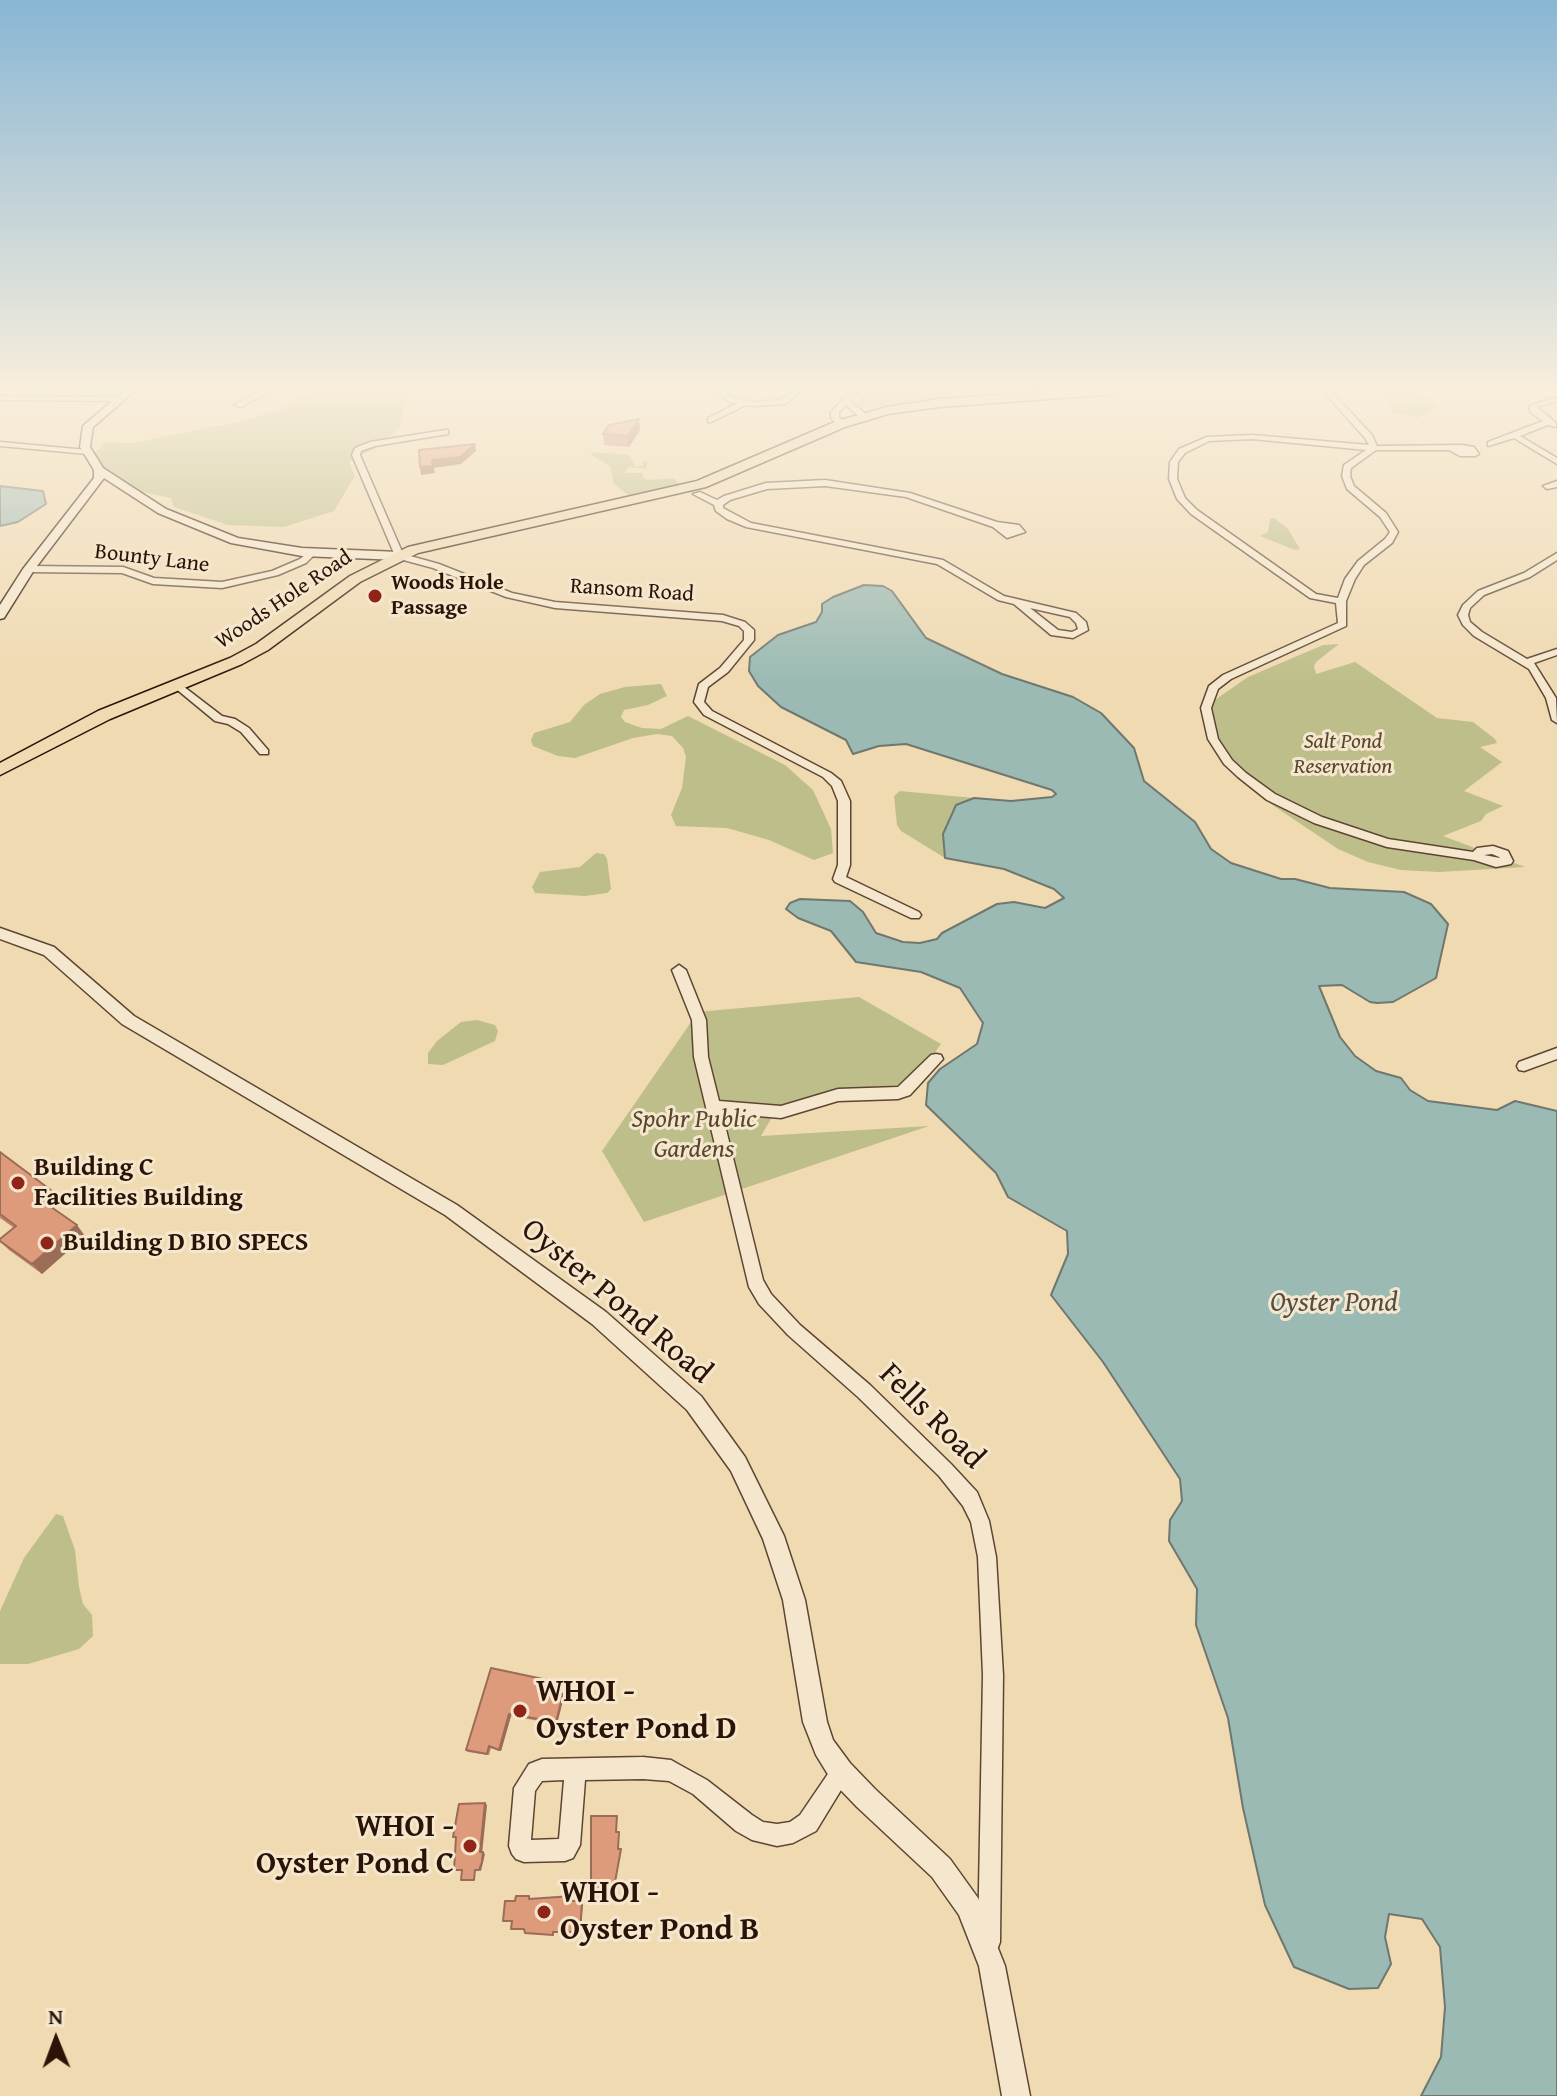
<!DOCTYPE html>
<style>
body{margin:0}
#map{position:relative;width:1557px;height:2096px;overflow:hidden;background:#f0dab2;font-family:"Gentium Book Plus",serif}
canvas{display:block}
.north{position:absolute;left:16px;top:2000px;width:80px;height:80px;-webkit-text-stroke:6px #f5e7cd;paint-order:stroke;rotate:359deg;font-size:22px;font-weight:700;line-height:32px;text-align:center;color:#2c1307}
.north::after{content:'';display:block;margin:auto;width:28px;height:36px;background:#2c1307;clip-path:polygon(50% 0,100% 100%,50% 72%,0 100%)}
</style>
<div id="map">
<canvas width="1557" height="2096"></canvas>
<div class="north">N</div>
</div>
<script>
const c = document.querySelector('canvas').getContext('2d');
c.lineJoin = 'round';
function paint(path, color) {
  c.fillStyle = color;
  c.fill(path, 'evenodd');
}
function toPath(rows) {
  const path = new Path2D();
  for (const r of rows) {
    path.moveTo(r[0], r[1]);
    for (let i = 2; i < r.length; i += 2) path.lineTo(r[i], r[i + 1]);
  }
  return path;
}
function stroke(path, color, width, dash) {
  c.strokeStyle = color;
  c.lineWidth = width;
  c.lineCap = dash ? 'butt' : 'round';
  c.setLineDash(dash || []);
  c.stroke(path);
}
function write(font, color, halo, rows, align = 'center') {
  c.font = font + ' "Gentium Book Plus",serif';
  c.lineWidth = 6;
  c.setLineDash([]);
  c.textBaseline = 'middle';
  c.strokeStyle = halo;
  c.fillStyle = color;
  for (const [text, x, y, turn = 0] of rows) {
    c.save();
    c.translate(x, y);
    c.rotate((+turn || 0) * Math.PI / 180);
    c.textAlign = isNaN(turn) ? turn : align;
    if (halo) c.strokeText(text, 0, 0);
    c.fillText(text, 0, 0);
    c.restore();
  }
}
paint(toPath([
 [310,390,409,390,399,428,376,448,349,462,355,476,334,511,284,527,228,525,174,507,171,498,123,488,90,459,105,442,132,443,234,423,279,410],
 [867,390,1081,390,974,394,860,409,855,405],
 [1387,390,1410,390,1429,398,1435,405,1434,410,1418,418,1393,413,1383,392],
 [594,452,629,455,636,467,644,465,643,461,648,461,646,469,629,467,625,473,643,473,643,478,648,480,674,478,680,485,628,495,614,484,610,466,591,455],
 [1274,518,1288,529,1300,549,1295,550,1260,536,1268,532,1270,519],
 [1339,644,1316,662,1314,666,1316,674,1355,662,1437,718,1473,722,1495,739,1497,743,1480,747,1502,762,1464,791,1503,806,1486,814,1481,821,1443,836,1525,867,1439,872,1401,870,1368,862,1338,849,1271,804,1222,748,1209,704,1248,677,1323,645],
 [661,684,667,696,648,705,624,710,621,717,625,722,642,728,661,729,688,716,785,765,813,790,831,829,833,853,814,860,769,840,727,828,676,826,671,815,682,788,686,757,683,748,672,736,657,734,633,738,575,758,558,756,533,746,531,740,534,733,570,722,584,705,600,694,625,687],
 [900,791,974,798,956,805,951,813,943,834,945,858,901,831,897,825,894,796],
 [596,853,604,854,607,859,611,889,607,893,585,896,535,893,532,887,540,872,580,867],
 [859,997,941,1044,916,1079,880,1095,777,1109,761,1136,929,1126,644,1222,602,1151,698,1012],
 [477,1020,495,1025,498,1031,495,1041,443,1065,428,1064,428,1053,437,1041,461,1022],
 [56,1514,63,1516,75,1550,79,1587,83,1604,92,1615,93,1636,79,1649,28,1664,0,1664,0,1611,24,1558]
]), '#bdbe89');
const water = toPath([
 [0,486,43,491,46,504,18,522,0,526,0,486],
 [864,585,883,586,892,591,926,638,1002,674,1073,697,1101,713,1134,748,1144,781,1195,822,1211,849,1231,863,1281,879,1295,879,1330,888,1404,892,1431,904,1448,924,1436,978,1393,1002,1377,1003,1370,1002,1342,985,1319,986,1340,1037,1355,1056,1376,1071,1401,1078,1410,1090,1428,1101,1497,1110,1515,1101,1557,1111,1557,2096,1421,2096,1441,2057,1445,2007,1440,1947,1422,1919,1389,1914,1385,1937,1391,1964,1378,1988,1349,1989,1294,1967,1265,1905,1243,1808,1228,1718,1196,1625,1197,1589,1169,1541,1170,1520,1182,1501,1180,1479,1103,1362,1051,1295,1068,1254,1067,1231,1008,1197,996,1173,926,1105,928,1083,940,1069,977,1044,983,1023,960,988,921,972,856,962,831,931,798,918,786,909,790,903,800,899,850,901,863,912,876,933,903,942,920,943,937,939,942,933,997,904,1014,902,1045,908,1064,898,1054,889,1004,869,945,858,943,834,956,805,974,798,1011,801,1052,797,1056,794,1052,790,906,744,879,746,853,754,846,740,781,707,758,686,749,671,750,657,778,635,816,622,822,612,822,604,833,597,864,585]
]);
paint(water, '#9bbab3');
stroke(water, '#6f776e', 2);
const minor = toPath([
 [263,390,273,390,241,407,234,405,263,390],
 [713,390,722,390,734,398,755,402,781,400,793,390,801,390,786,404,755,406,746,405,711,422,708,422,708,418,738,403,729,402,713,390],
 [852,390,860,390,850,401,868,416,861,418,846,405,839,412,839,417,845,424,838,426,831,418,831,412,852,390],
 [1322,390,1330,390,1372,435,1377,446,1463,445,1474,447,1479,454,1475,456,1460,456,1449,450,1376,450,1351,468,1350,476,1354,486,1386,513,1398,532,1392,543,1364,565,1355,579,1346,601,1346,626,1231,679,1218,689,1211,708,1218,739,1232,760,1246,773,1275,794,1322,817,1388,839,1473,852,1477,848,1493,846,1508,851,1513,861,1511,864,1496,867,1474,860,1387,847,1314,823,1267,800,1238,777,1224,764,1208,739,1201,708,1209,686,1223,675,1338,623,1336,603,1310,598,1191,514,1177,499,1169,479,1170,462,1179,449,1207,437,1252,435,1369,445,1365,438,1322,390],
 [1252,439,1366,450,1344,465,1342,476,1347,489,1380,517,1390,532,1385,539,1358,561,1345,579,1338,598,1316,594,1197,510,1185,498,1177,479,1178,462,1185,453,1209,441,1252,439],
 [1492,854,1499,857,1500,858,1484,855,1492,854],
 [0,396,118,397,122,399,118,401,0,400,0,396],
 [1557,397,1557,401,1537,407,1556,423,1556,427,1548,425,1520,436,1557,458,1557,464,1514,438,1488,446,1488,442,1543,421,1530,412,1529,406,1557,397],
 [445,430,448,430,448,434,375,446,361,451,360,455,403,554,439,564,512,593,555,602,723,615,745,622,754,630,754,640,728,672,708,687,704,702,712,711,831,773,841,781,850,801,850,865,846,877,919,912,921,915,919,918,911,918,835,882,833,879,838,865,838,801,832,786,823,777,704,715,694,702,699,684,720,668,744,640,744,631,739,626,722,621,555,608,506,597,433,568,396,558,352,455,355,448,370,442,445,430],
 [0,442,87,450,91,452,87,454,0,446,0,442],
 [825,480,910,493,997,522,1019,525,1025,532,1007,538,993,527,906,497,825,486,767,489,730,500,723,505,723,508,751,523,943,560,1004,596,1076,613,1086,622,1088,630,1073,638,1051,635,1014,604,998,600,937,564,746,527,727,519,716,511,714,505,693,494,700,492,717,500,724,496,766,483,825,480],
 [1030,608,1070,617,1076,623,1078,629,1072,632,1058,630,1030,608],
 [1557,481,1557,487,1547,489,1543,486,1557,481],
 [311,550,316,553,306,563,278,575,222,588,153,584,122,573,29,572,24,569,29,566,123,567,154,578,222,582,272,571,300,559,311,550],
 [1557,553,1557,560,1530,577,1484,595,1470,608,1468,615,1470,622,1482,632,1527,659,1557,649,1557,655,1534,663,1556,698,1557,723,1552,720,1546,698,1529,669,1474,636,1463,625,1458,615,1463,605,1478,591,1524,573,1557,553],
 [179,683,222,716,235,719,249,728,268,750,268,754,260,754,241,732,228,724,215,721,175,688,175,684,179,683],
 [679,965,686,970,706,1020,708,1057,719,1101,781,1106,838,1089,898,1087,931,1055,936,1054,941,1055,943,1059,910,1095,898,1099,838,1101,781,1118,722,1113,763,1280,771,1294,800,1325,870,1385,951,1464,977,1492,989,1521,996,1557,1003,1675,1000,1942,997,1950,989,1953,981,1950,978,1942,983,1675,978,1557,971,1522,963,1506,939,1476,858,1397,788,1335,759,1304,749,1287,694,1057,692,1020,672,970,679,965],
 [1557,1048,1557,1059,1524,1071,1519,1070,1517,1066,1519,1062,1557,1048],
 [643,1757,671,1760,678,1764,707,1780,752,1815,763,1822,777,1824,790,1822,800,1815,834,1765,841,1761,848,1765,852,1772,816,1831,793,1843,777,1846,752,1840,736,1831,693,1794,669,1781,643,1779,585,1780,580,1845,573,1858,565,1861,524,1862,516,1859,512,1854,509,1846,514,1788,529,1764,542,1759,643,1757],
 [564,1780,559,1839,531,1840,535,1791,542,1781,564,1780]
]);
const tertiary = toPath([
 [0,928,54,947,134,1016,457,1205,606,1312,701,1396,745,1457,784,1536,805,1600,827,1722,833,1740,850,1763,875,1789,950,1859,978,1898,1005,1966,1030,2096,1002,2096,979,1966,959,1915,932,1877,857,1807,832,1781,816,1755,803,1722,783,1600,763,1539,731,1471,687,1410,592,1324,445,1215,122,1024,44,955,0,939,0,928]
]);
const secondary = toPath([
 [125,390,136,390,93,427,90,447,103,468,166,509,238,538,302,548,399,552,405,556,399,560,302,556,231,543,158,513,104,478,34,570,4,618,0,619,0,605,23,569,94,478,94,470,80,447,83,426,125,390]
]);
const trunk = toPath([
 [1070,390,1123,390,1117,394,939,407,888,414,845,427,706,487,418,553,360,582,268,650,242,664,110,719,0,775,0,763,98,711,230,658,256,644,350,576,408,547,697,481,837,421,887,407,939,399,1070,390]
]);
stroke(minor, '#5d4532', 3);
stroke(tertiary, '#5d4532', 3);
stroke(secondary, '#2c1307', 3);
stroke(trunk, '#2c1307', 3);
paint(minor, '#f5e7cd');
paint(tertiary, '#f5e7cd');
paint(secondary, '#f5e7cd');
paint(trunk, '#f0dab2');
paint(toPath([
 [639,419,640,430,629,447,604,445,603,434],
 [0,1152,61,1202,53,1209,85,1236,42,1274,9,1250,0,1241,14,1228,0,1218],
 [491,1668,557,1682,558,1684,556,1693,564,1696,557,1724,511,1716,501,1751,491,1748,489,1755,468,1752,466,1750]
]), '#bf856b');
paint(toPath([
 [639,419,640,430,629,447,628,436],
 [475,444,476,451,461,464,434,468,435,473,421,475,420,467,432,460],
 [52,1191,61,1202,50,1211,41,1200],
 [77,1225,85,1236,42,1274,32,1264],
 [563,1694,564,1696,557,1724,556,1722],
 [509,1714,511,1716,501,1751,499,1750],
 [485,1803,487,1805,482,1854,480,1852],
 [483,1852,485,1854,481,1871,479,1870],
 [582,1901,583,1902,581,1932,580,1932]
]), '#9b6c57');
const building = toPath([
 [639,419,628,436,603,434,609,425,639,419],
 [475,444,460,457,432,460,433,466,420,467,419,450,475,444],
 [0,1152,52,1191,41,1200,77,1225,32,1264,0,1241,0,1239,16,1226,0,1214,0,1152],
 [491,1668,557,1682,554,1692,563,1694,556,1722,509,1714,499,1750,489,1746,487,1754,466,1750,491,1668],
 [485,1803,480,1852,483,1852,482,1862,479,1870,475,1870,474,1880,461,1880,462,1870,454,1870,456,1837,453,1837,459,1804,485,1803],
 [591,1816,617,1816,616,1832,619,1832,618,1849,621,1849,615,1882,609,1883,609,1893,593,1893,594,1881,591,1881,591,1816],
 [516,1896,529,1896,529,1899,572,1896,572,1901,582,1901,580,1932,553,1932,553,1935,525,1933,524,1929,511,1929,512,1921,503,1921,505,1901,515,1901,516,1896]
]);
paint(building, '#de9b7c');
stroke(building, '#9b6c57', 2);
const sky = c.createLinearGradient(0, 0, 0, 683);
sky.addColorStop(0, '#89b6d3');
sky.addColorStop(0.57, '#f8eedc');
sky.addColorStop(1, '#f8eedc00');
c.fillStyle = sky;
c.fillRect(0, 0, 1557, 683);
for (const [x, y, r, color] of [
 [375,596,8,"#8f2418"],
 [18,1183,8,"#8f2418"],
 [47,1243,8,"#8f2418"],
 [520,1711,8,"#8f2418"],
 [470,1846,8,"#8f2418"],
 [544,1912,8,"#8f2418"]
]) {
  const dot = new Path2D();
  dot.arc(x, y, r, 0, 2 * Math.PI);
  c.fillStyle = color;
  c.fill(dot);
  stroke(dot, '#f5e7cd', 3);
}
write('22px', '#2c1307', '#f5e7cd', [
 ["Bounty Lane",152,559,7],
 ["Ransom Road",632,591,4],
 ["Woods Hole Road",284,600,-34]
]);
write('bold 22px', '#2c1307', '#f5e7cd', [
 ["Woods Hole",391,583],
 ["Passage",391,608]
], 'left');
write('italic 22px', '#58462e', '#f5e7cd', [
 ["Salt Pond",1343,742],
 ["Reservation",1343,767]
]);
write('italic 26px', '#58462e', '#f5e7cd', [
 ["Spohr Public",694,1120],
 ["Gardens",694,1150]
]);
write('bold 26px', '#2c1307', '#f5e7cd', [
 ["Building C",34,1168],
 ["Facilities Building",34,1198],
 ["Building D BIO SPECS",63,1243]
], 'left');
write('italic 28px', '#534d43', '#f5e7cd', [
 ["Oyster Pond",1334,1304]
]);
write('32px', '#2c1307', '#f5e7cd', [
 ["Oyster Pond Road",616,1302,40],
 ["Fells Road",931,1417,45]
]);
write('bold 32px', '#2c1307', '#f5e7cd', [
 ["WHOI -",536,1693],
 ["Oyster Pond D",536,1730],
 ["WHOI -",454,1828,"right"],
 ["Oyster Pond C",454,1865,"right"],
 ["WHOI -",560,1894],
 ["Oyster Pond B",560,1931]
], 'left');
</script>
